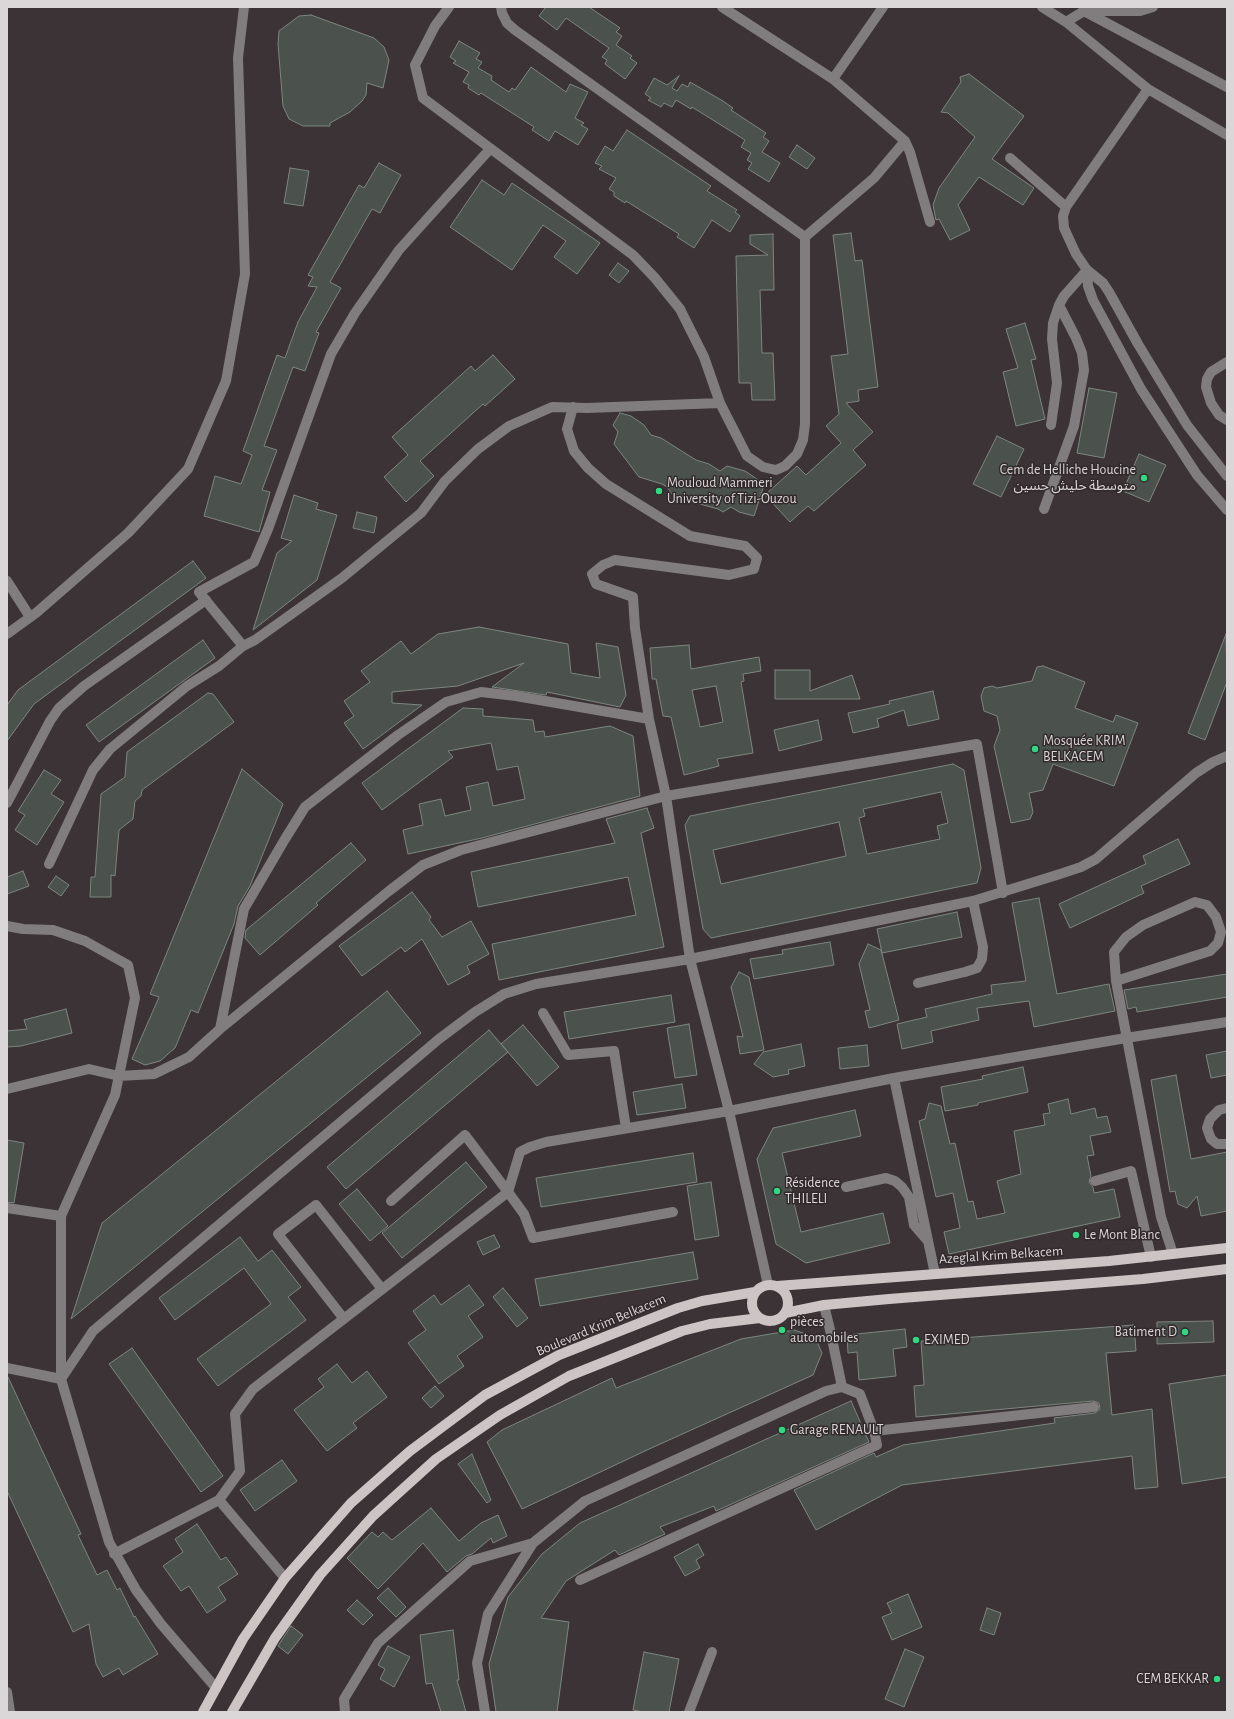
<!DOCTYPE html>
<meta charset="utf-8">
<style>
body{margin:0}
#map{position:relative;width:1234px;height:1719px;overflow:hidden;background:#3b3335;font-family:"Alegreya Sans",sans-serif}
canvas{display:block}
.frame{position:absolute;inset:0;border:8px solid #dbd6d7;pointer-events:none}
</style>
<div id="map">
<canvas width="1234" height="1719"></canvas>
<div class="frame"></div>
</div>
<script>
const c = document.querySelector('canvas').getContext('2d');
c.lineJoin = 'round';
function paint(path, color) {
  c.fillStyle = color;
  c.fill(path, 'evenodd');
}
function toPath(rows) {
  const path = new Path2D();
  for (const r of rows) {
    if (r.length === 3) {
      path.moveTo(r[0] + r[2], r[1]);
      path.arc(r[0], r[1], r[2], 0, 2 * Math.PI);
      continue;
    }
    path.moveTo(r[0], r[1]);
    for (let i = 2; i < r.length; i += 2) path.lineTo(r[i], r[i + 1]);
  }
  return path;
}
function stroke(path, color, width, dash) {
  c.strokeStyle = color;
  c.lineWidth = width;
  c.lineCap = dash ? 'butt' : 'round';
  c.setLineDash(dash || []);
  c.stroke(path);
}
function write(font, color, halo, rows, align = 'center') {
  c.font = font + ' "Alegreya Sans","Noto Sans Arabic",sans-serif';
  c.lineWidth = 3;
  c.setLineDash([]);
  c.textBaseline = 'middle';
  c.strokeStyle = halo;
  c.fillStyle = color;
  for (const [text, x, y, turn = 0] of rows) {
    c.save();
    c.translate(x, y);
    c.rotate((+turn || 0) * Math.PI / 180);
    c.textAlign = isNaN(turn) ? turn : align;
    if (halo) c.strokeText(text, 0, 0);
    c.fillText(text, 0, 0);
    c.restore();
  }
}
const building = toPath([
 [546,7,589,7,620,28,616,32,622,36,616,45,632,56,630,58,637,63,625,79,605,64,607,60,602,57,609,48,566,18,557,30,539,16,546,7],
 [311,15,374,38,384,47,389,60,383,88,367,83,366,95,362,101,350,112,330,123,330,126,303,126,289,119,283,106,278,44,279,31,299,16,311,15],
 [459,41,480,53,476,59,482,62,478,68,492,76,491,80,509,92,512,88,515,90,531,67,566,92,570,84,588,92,575,118,584,123,581,125,588,129,578,145,555,131,549,141,532,130,534,127,481,93,479,95,468,88,469,85,463,82,469,72,453,63,456,61,450,57,459,41],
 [969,74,1024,116,992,159,1034,188,1023,205,979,177,958,205,970,230,950,240,939,219,936,220,933,205,939,188,975,137,948,113,941,112,961,82,960,77,969,74],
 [679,76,672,88,677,91,682,84,688,87,690,82,723,101,733,108,731,110,737,114,766,133,763,137,769,141,762,152,780,163,769,182,748,169,752,163,747,160,751,153,741,147,745,140,692,107,691,109,676,100,672,107,664,103,661,107,648,100,651,98,645,94,654,78,667,85,679,76],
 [627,130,711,186,707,191,737,210,735,212,740,216,730,232,712,220,694,248,677,237,679,234,626,201,625,203,614,196,614,192,609,189,616,178,599,169,602,166,595,163,605,146,613,151,627,130],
 [797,145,815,158,807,169,789,157,797,145],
 [379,163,401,175,380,213,372,209,330,282,341,288,316,332,319,333,305,371,293,367,264,446,277,450,262,490,270,492,259,532,204,516,215,476,241,484,252,455,243,451,277,355,285,358,298,322,317,287,308,286,313,277,308,275,359,185,364,188,379,163],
 [290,168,309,171,303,206,284,203,290,168],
 [482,180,504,195,512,183,600,243,577,274,554,257,566,241,543,225,512,270,450,227,482,180],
 [851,233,855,261,862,260,878,387,858,390,859,401,846,403,873,432,853,450,866,465,814,511,808,506,790,522,765,495,797,466,806,475,841,443,826,426,839,414,831,356,848,354,833,235,851,233],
 [773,234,774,290,760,290,762,353,773,353,775,400,752,400,751,383,739,383,736,256,768,255,750,244,750,235,773,234],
 [618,263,629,271,619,283,609,275,618,263],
 [1025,323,1036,359,1031,360,1045,419,1016,426,1003,372,1018,368,1006,329,1025,323],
 [493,355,515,379,485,406,483,404,420,461,434,476,406,502,384,477,408,455,392,437,471,366,475,371,493,355],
 [1089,388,1117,393,1104,458,1077,453,1089,388],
 [620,413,631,416,644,425,651,435,661,438,696,460,709,464,720,471,727,466,745,471,757,479,763,488,754,516,739,512,731,507,723,512,718,509,689,501,688,498,671,493,667,487,662,484,639,477,614,444,618,432,613,425,620,413],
 [997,436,1024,449,1001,497,973,484,997,436],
 [1139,454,1166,465,1149,502,1123,491,1139,454],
 [294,495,318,503,316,509,337,515,317,580,253,630,277,553,292,541,281,538,294,495],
 [357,512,377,517,374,533,353,528,357,512],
 [193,561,206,578,34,704,7,741,7,705,18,690,193,561],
 [479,627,568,644,571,673,600,678,596,643,618,647,626,695,620,707,547,692,546,695,492,687,524,663,458,686,392,692,392,703,422,705,363,749,344,723,354,716,344,701,370,682,361,671,401,641,411,654,438,634,479,627],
 [1226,634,1227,682,1205,740,1188,733,1226,634],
 [203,640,215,658,99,742,86,725,203,640],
 [689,645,691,669,759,657,761,671,743,674,744,681,741,682,753,753,717,759,719,766,684,775,671,717,663,716,656,679,652,679,650,648,689,645],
 [716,686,723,722,700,727,692,690,716,686],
 [1043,666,1085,682,1075,708,1113,722,1116,715,1138,723,1114,786,1053,764,1043,790,1029,793,1033,812,1030,819,1011,823,994,746,1000,730,997,716,984,711,981,696,984,688,992,686,997,688,1032,681,1037,667,1043,666],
 [775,670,810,670,810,691,852,675,860,699,775,699,775,670],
 [933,691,939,719,908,726,904,710,877,719,879,727,853,733,848,713,890,704,889,701,933,691],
 [208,693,213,694,234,722,142,790,141,796,135,801,133,819,119,830,115,876,111,875,111,897,90,897,91,877,95,877,101,794,125,777,127,752,208,693],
 [463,708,483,709,483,716,533,720,535,732,544,731,545,737,610,726,633,736,640,796,482,838,408,854,403,830,423,825,419,804,441,799,445,816,471,810,466,787,488,782,493,806,525,799,518,766,497,770,491,743,448,751,453,757,382,810,362,783,463,708],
 [818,720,822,740,779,751,774,730,818,720],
 [953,764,964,770,981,868,977,883,711,938,703,929,685,825,690,816,953,764],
 [941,792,948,823,937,826,940,839,867,854,859,818,865,816,863,809,941,792],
 [839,822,846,856,721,884,713,850,839,822],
 [242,769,283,804,250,886,238,906,234,924,198,1013,191,1010,175,1048,160,1061,145,1065,132,1059,159,997,150,994,242,769],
 [44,770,61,780,51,794,64,802,37,845,15,830,25,815,18,811,44,770],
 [647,808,654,828,641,833,664,947,499,980,492,944,636,915,628,877,478,907,471,872,615,843,606,819,647,808],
 [1178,839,1190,864,1141,886,1144,893,1070,928,1059,904,1146,864,1143,856,1178,839],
 [351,843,366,860,316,903,318,905,260,955,245,938,246,930,351,843],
 [23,871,29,886,7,894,7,877,23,871],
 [56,876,69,885,61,896,48,887,56,876],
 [412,892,431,917,429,920,442,937,471,921,489,954,467,966,470,973,448,985,422,939,405,952,401,947,362,976,339,946,412,892],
 [1039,898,1057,994,1109,984,1115,1011,1034,1027,1029,1001,977,1008,979,1020,931,1031,933,1042,902,1049,897,1024,927,1017,925,1009,992,994,991,985,1026,981,1012,903,1039,898],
 [957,912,962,937,882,953,877,929,957,912],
 [830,942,834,965,754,979,750,959,783,954,782,950,830,942],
 [868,944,881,950,899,1020,869,1028,865,1011,870,1010,859,964,868,944],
 [739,972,749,977,764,1050,740,1054,737,1036,743,1037,731,987,739,972],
 [1227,974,1227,997,1137,1012,1136,1007,1128,1009,1124,990,1227,974],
 [387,991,421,1033,71,1319,102,1223,387,991],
 [671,995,675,1022,569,1039,564,1012,671,995],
 [66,1009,72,1033,21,1046,7,1047,7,1031,27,1029,24,1020,66,1009],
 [689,1024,697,1075,675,1078,667,1028,689,1024],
 [523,1025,559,1067,537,1086,501,1044,523,1025],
 [489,1030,508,1052,346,1189,327,1167,489,1030],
 [801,1044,805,1066,788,1070,789,1074,773,1077,754,1064,763,1052,801,1044],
 [867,1045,869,1066,840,1069,838,1048,867,1045],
 [1227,1051,1227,1075,1211,1078,1206,1055,1227,1051],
 [1023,1067,1028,1092,978,1103,978,1105,945,1111,941,1087,983,1079,982,1076,1023,1067],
 [1176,1075,1191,1159,1227,1152,1227,1211,1201,1216,1197,1196,1187,1208,1178,1204,1175,1191,1170,1192,1151,1080,1176,1075],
 [682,1084,686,1108,637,1115,633,1092,682,1084],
 [1068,1099,1071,1114,1095,1108,1097,1118,1107,1116,1111,1132,1090,1136,1094,1155,1087,1156,1091,1176,1089,1182,1093,1187,1094,1193,1114,1189,1120,1217,949,1254,944,1232,960,1228,953,1193,936,1197,919,1121,925,1119,929,1103,941,1106,950,1144,955,1143,968,1202,973,1201,977,1219,1005,1213,997,1181,1021,1174,1014,1131,1045,1125,1043,1114,1050,1113,1048,1104,1068,1099],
 [855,1110,861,1136,782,1153,801,1232,883,1213,890,1243,806,1263,776,1244,757,1159,773,1128,855,1110],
 [7,1140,24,1143,14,1203,7,1202,7,1140],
 [693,1153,697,1182,541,1207,536,1178,693,1153],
 [466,1162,487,1187,402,1258,382,1233,466,1162],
 [711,1182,719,1236,695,1240,687,1186,711,1182],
 [357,1189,388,1226,370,1241,339,1204,357,1189],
 [494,1235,500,1247,483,1255,477,1242,494,1235],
 [240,1237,258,1261,272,1250,301,1287,288,1297,306,1320,218,1386,197,1359,271,1304,244,1268,175,1320,159,1298,240,1237],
 [693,1252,698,1279,540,1306,535,1279,693,1252],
 [469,1285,484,1305,468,1316,483,1337,457,1356,464,1366,439,1384,408,1343,426,1330,413,1311,434,1295,441,1305,469,1285],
 [503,1288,528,1318,517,1327,493,1297,503,1288],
 [1213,1321,1214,1342,1157,1344,1157,1322,1213,1321],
 [1134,1325,1136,1351,1106,1353,1112,1415,1152,1409,1158,1487,1135,1489,1132,1456,902,1485,816,1530,794,1490,874,1453,876,1457,903,1445,1055,1423,1054,1418,1095,1413,1100,1409,1099,1403,1093,1401,916,1417,914,1386,924,1385,921,1341,1134,1325],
 [905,1329,907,1347,893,1349,896,1376,859,1380,857,1352,848,1353,847,1335,905,1329],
 [794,1330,815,1337,822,1353,813,1375,647,1450,522,1509,487,1442,502,1430,612,1378,616,1388,741,1339,794,1330],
 [132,1348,223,1476,201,1492,109,1364,132,1348],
 [337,1364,352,1383,367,1371,387,1397,353,1423,357,1428,327,1451,294,1410,324,1387,318,1379,337,1364],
 [7,1375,81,1534,78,1535,97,1575,107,1570,117,1590,120,1588,134,1617,135,1616,158,1654,123,1675,119,1668,103,1677,96,1664,89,1624,73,1632,7,1491,7,1375],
 [1227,1375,1227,1477,1182,1484,1169,1384,1227,1375],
 [435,1386,444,1396,431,1408,422,1398,435,1386],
 [851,1401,869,1442,716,1511,714,1506,660,1527,665,1534,619,1555,615,1550,566,1581,541,1618,569,1622,557,1712,496,1712,489,1664,508,1597,542,1554,580,1523,851,1401],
 [472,1454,491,1500,487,1503,458,1464,472,1454],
 [282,1460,297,1481,255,1511,240,1490,282,1460],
 [431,1508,459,1541,481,1523,498,1515,507,1536,493,1543,491,1538,472,1554,466,1556,447,1572,423,1543,378,1589,347,1558,372,1532,378,1537,383,1532,392,1540,431,1508],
 [197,1524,221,1560,226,1557,238,1574,218,1587,226,1600,207,1613,189,1586,181,1591,163,1566,183,1552,175,1539,197,1524],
 [698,1544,704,1555,696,1560,700,1568,685,1576,674,1557,698,1544],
 [388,1588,406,1607,396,1617,377,1598,388,1588],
 [908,1594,922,1627,892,1640,882,1617,892,1613,887,1603,908,1594],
 [357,1600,373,1615,363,1625,347,1610,357,1600],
 [987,1608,1001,1613,994,1635,980,1630,987,1608],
 [291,1626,303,1635,288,1654,278,1646,291,1626],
 [453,1630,459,1680,457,1680,466,1712,441,1712,432,1683,426,1684,420,1635,453,1630],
 [388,1646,410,1657,394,1687,380,1679,385,1669,378,1665,388,1646],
 [905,1649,924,1657,904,1707,885,1699,905,1649],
 [644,1652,679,1659,669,1712,643,1712,633,1710,644,1652]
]);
paint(building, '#4b524d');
stroke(building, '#7e8681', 1);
stroke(toPath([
 [449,7,435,26,415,65,423,98,633,255,655,278,680,309,704,357,720,403,747,456,763,467,776,470,785,466,797,454,803,440,805,424,805,237,874,178,905,141,833,79,722,7],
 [501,7,502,13,507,23,515,30,805,237],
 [1042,7,1066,22,1148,89,1227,135],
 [1084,11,1227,87],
 [1066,22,1084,11,1140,11,1153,7],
 [833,79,883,7],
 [1148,89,1066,207,1063,216,1064,228,1076,254,1087,270,1103,283,1109,292,1138,344,1187,425,1227,476],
 [905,141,910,152,930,222],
 [490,149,399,250,355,313,331,354,268,529,254,562,199,592,243,646,255,640,342,578,421,513,445,481,478,449,509,426,552,407,587,408,720,403],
 [1010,158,1066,207],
 [1087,270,1088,286,1093,300,1141,389,1197,475,1227,510],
 [1227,362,1211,372,1207,379,1206,387,1211,403,1219,415,1227,420],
 [573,407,567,429,574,451,588,468,606,484,690,536,745,546,757,558,754,569,729,575,615,560,603,565,592,574,596,584,633,597,635,628,649,719,666,796,690,959,729,1111,768,1285],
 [1051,425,1057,383,1052,339,1053,323,1059,305,1064,296,1087,270],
 [1044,509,1074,426,1084,370,1082,353,1076,338,1059,305],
 [7,581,30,617],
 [7,634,36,613,128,533,188,469,226,381,245,274,238,58,244,7],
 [7,803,50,721,59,708,84,686,206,600],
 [49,864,93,770,110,749,187,686,219,666,243,646],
 [7,926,23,929,53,930,85,941,128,965,135,998,115,1095,61,1216,61,1379,7,1368],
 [1116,981,1210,951,1218,943,1221,932,1216,917,1207,905,1195,902,1143,925,1126,937,1114,952,1116,981,1161,1217,1173,1254],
 [918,983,965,972,977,968,982,959,983,947,973,901],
 [543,1013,568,1055,614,1051,626,1128],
 [220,1029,244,909,285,839,305,807,398,735,446,702,481,692,516,696,649,719],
 [894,1078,935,1274],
 [7,1089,89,1069,119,1076,154,1074,189,1057,220,1029,389,891,423,865,461,850,666,796,977,744,1003,893],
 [1227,1108,1219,1110,1210,1119,1207,1128,1211,1139,1217,1144,1227,1144],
 [1095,1181,1131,1171,1151,1257],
 [846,1187,886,1178,895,1181,902,1187,909,1197,914,1225,927,1240],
 [7,1208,61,1216],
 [673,1212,533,1238,524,1214,508,1192,520,1152,530,1147,546,1142,729,1111,894,1078,1126,1038,1227,1022],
 [824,1305,831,1334,842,1387],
 [344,1319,278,1234,316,1205,382,1289],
 [874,1431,1094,1407],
 [219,1500,285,1578],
 [114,1554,219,1500,240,1471,235,1414,253,1389,508,1192,465,1135,391,1201],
 [216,1688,161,1624,136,1590,109,1542,61,1379,93,1331,439,1039,475,1012,504,994,536,984,690,959,973,901,1060,874,1081,867,1096,859,1196,773,1213,762,1227,756],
 [7,1692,10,1712],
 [345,1712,344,1699,378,1643,470,1561,533,1543],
 [485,1712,477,1663,488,1614,533,1543,585,1501,826,1391,842,1387,860,1394,874,1431,877,1445,580,1580],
 [689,1712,712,1652]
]), '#817d7e', 10);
stroke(toPath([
 [770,1303,18],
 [777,1286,1109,1261,1227,1248],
 [785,1313,824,1305,889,1299,1143,1279,1227,1269],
 [203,1712,243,1639,285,1578,351,1503,410,1451,485,1395,559,1355,678,1308,702,1301,755,1292],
 [232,1712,275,1638,320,1575,373,1516,436,1459,500,1415,569,1376,682,1331,710,1324,760,1318]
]), '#cdc4c6', 10);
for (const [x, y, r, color] of [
 [1144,478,4,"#31d882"],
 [659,491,4,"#31d882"],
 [1035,749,4,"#31d882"],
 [777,1191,4,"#31d882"],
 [1076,1235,4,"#31d882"],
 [782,1330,4,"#31d882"],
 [1185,1332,4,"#31d882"],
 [916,1340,4,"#31d882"],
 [782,1430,4,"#31d882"],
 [1217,1679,4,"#31d882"]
]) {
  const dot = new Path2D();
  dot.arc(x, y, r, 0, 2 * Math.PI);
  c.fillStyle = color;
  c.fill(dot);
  stroke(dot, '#31292b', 1.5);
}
write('14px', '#dbd6d7', '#31292b', [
 ["Cem de Helliche Houcine",1136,470,"right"],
 ["متوسطة حليش حسين",1136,486,"right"],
 ["Mouloud Mammeri",667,483],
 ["University of Tizi-Ouzou",667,499],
 ["Mosquée KRIM",1043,741],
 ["BELKACEM",1043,757],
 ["Résidence",785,1183],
 ["THILELI",785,1199],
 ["Le Mont Blanc",1084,1235],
 ["pièces",790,1322],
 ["automobiles",790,1338],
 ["Batiment D",1177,1332,"right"],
 ["EXIMED",924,1340],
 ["Garage RENAULT",790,1430],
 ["CEM BEKKAR",1209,1679,"right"]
], 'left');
write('14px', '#dbd6d7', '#31292b', [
 ["Azeglal Krim Belkacem",1001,1255,-4],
 ["Boulevard Krim Belkacem",601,1325,-23]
]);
</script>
